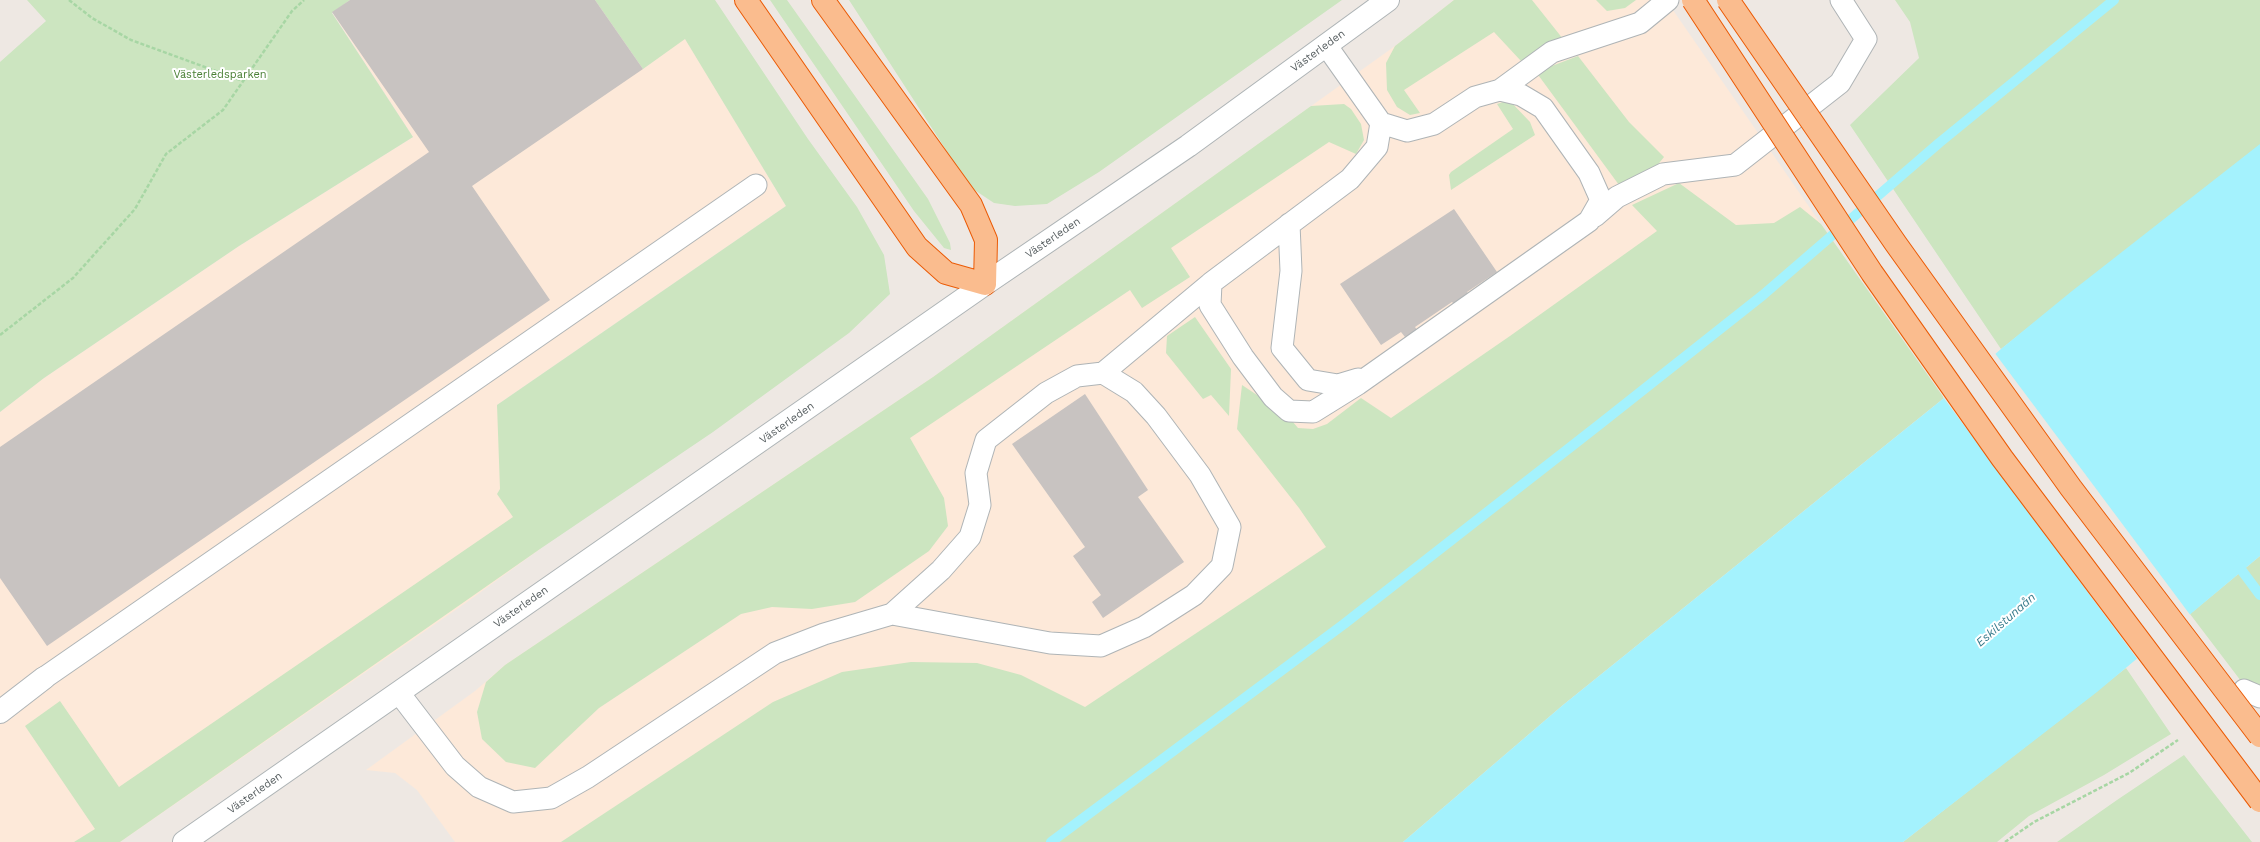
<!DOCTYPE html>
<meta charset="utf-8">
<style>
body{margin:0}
canvas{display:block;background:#eee8e3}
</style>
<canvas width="2260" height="842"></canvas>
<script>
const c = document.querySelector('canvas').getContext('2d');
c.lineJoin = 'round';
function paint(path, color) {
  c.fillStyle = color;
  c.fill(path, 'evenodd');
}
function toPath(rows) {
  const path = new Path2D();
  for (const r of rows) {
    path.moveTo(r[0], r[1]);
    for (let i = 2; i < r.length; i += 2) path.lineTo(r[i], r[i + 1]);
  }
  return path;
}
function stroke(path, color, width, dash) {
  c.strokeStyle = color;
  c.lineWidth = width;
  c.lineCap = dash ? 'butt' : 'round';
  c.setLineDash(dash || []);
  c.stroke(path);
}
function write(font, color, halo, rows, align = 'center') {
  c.font = font + ' "Work Sans",sans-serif';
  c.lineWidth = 4;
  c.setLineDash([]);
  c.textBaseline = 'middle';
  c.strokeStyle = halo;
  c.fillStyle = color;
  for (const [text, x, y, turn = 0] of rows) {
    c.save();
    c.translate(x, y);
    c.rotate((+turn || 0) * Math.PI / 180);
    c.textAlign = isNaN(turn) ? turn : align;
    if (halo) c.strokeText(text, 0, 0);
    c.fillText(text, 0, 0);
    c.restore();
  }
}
paint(toPath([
 [350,0,595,0,643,69,685,38,786,206,497,405,540,549,467,602,120,842,0,842,0,412,44,378,239,246,413,137,332,12],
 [1454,0,1666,0,1821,224,1121,736,581,830,561,842,455,842,417,790,395,773,366,770,475,691,505,665,933,377,1395,46]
]), '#fde9d9');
paint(toPath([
 [27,0,350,0,332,13,413,137,239,246,44,378,0,412,0,62,46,21],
 [595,0,715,0,808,139,857,207,884,255,890,294,849,333,713,432,540,549,120,842,74,842,95,829,25,726,60,701,119,787,513,517,497,494,500,489,497,405,786,206,685,39,643,69],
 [770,0,787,0,928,199,950,243,951,250,944,248,914,211],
 [849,0,1342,0,1099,172,1047,204,1015,206,994,203,970,187],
 [1454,0,1532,0,1563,39,1521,61,1494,32,1404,90,1420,113,1410,115,1397,107,1387,90,1386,63,1395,46],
 [1596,0,1636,0,1625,8,1607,11],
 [1895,0,2260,0,2260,145,2001,349,1850,125,1919,58,1910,22],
 [1578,56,1629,122,1664,157,1656,167,1619,185,1536,72],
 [1509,100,1530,122,1535,135,1451,190,1449,175,1451,172,1513,129,1497,104],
 [1344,104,1351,109,1361,124,1364,140,1356,154,1329,142,1171,248,1190,277,1142,308,1130,290,910,438,944,498,948,526,929,551,855,602,812,609,772,607,741,614,599,708,535,768,506,762,482,739,477,712,486,682,505,665,933,377,1311,106],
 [1679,183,1736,225,1774,223,1800,207,1821,224,1944,398,1563,705,1403,842,561,842,773,702,842,672,911,662,977,663,1021,675,1085,707,1326,547,1299,508,1237,429,1242,385,1287,415,1298,428,1313,429,1327,424,1361,398,1391,418,1510,336,1657,231,1632,205],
 [1195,317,1231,369,1229,416,1211,395,1203,399,1166,353,1167,336],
 [2260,556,2260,688,2244,685,2190,614],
 [2126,668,2171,734,2104,775,2029,816,1997,842,1903,842],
 [2184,755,2252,842,2057,842,2117,800]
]), '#cce5c0');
paint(toPath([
 [2260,144,2260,556,2097,692,1903,842,1403,842,1563,705,1944,398,2001,349,2072,291]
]), '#a4f2fd');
paint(toPath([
 [1994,352,2191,616,2138,660,1943,397]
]), '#eee8e3');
stroke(toPath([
 [2234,560,2260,595],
 [1051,842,1344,624,1600,424,1763,295,1939,143,2114,0]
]), '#a4f2fd', 10);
paint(toPath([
 [350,0,595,0,643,69,472,186,550,300,47,646,0,578,0,447,429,152,332,12],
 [1454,209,1497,272,1467,292,1469,295,1455,305,1452,302,1415,327,1417,330,1405,337,1401,332,1381,345,1340,284],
 [1085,394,1148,490,1138,497,1184,562,1103,618,1092,602,1101,595,1073,556,1085,547,1012,444]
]), '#c8c3c1');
const lane = toPath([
 [1326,45,1381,123,1407,131,1434,124,1475,97,1500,90,1521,95,1543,108,1589,173,1601,200,1589,221,1358,384,1313,412,1289,411,1273,397,1243,357,1210,305,1211,283,1350,179,1377,147,1381,123],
 [1500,90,1552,52,1640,23,1668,0],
 [1595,216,1617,197,1663,174,1735,165,1840,83,1866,39,1841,0],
 [1289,224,1291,271,1282,348,1308,380,1338,385,1358,379],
 [1103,373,1211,283],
 [44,678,756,185],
 [2244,690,2260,697],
 [399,693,455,766,479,787,513,802,551,798,588,777,775,653,824,634,892,614,941,570,970,537,980,505,976,473,986,440,1046,393,1077,376,1103,373,1134,392,1156,416,1200,475,1230,527,1222,566,1194,595,1144,627,1101,646,1050,643,892,614]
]);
const street = toPath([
 [0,712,44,678]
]);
const secondary = toPath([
 [184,842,985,284,1188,146,1388,0]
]);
const highway = toPath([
 [746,0,917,247,946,273,985,284,986,240,971,205,823,0]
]);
stroke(lane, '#afb4b6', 23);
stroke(street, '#afb4b6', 24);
stroke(secondary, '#aeb4b6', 24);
stroke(highway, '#eb5b06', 24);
stroke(toPath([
 [69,0,92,18,131,40,243,81],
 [0,335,73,278,135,209,166,154,223,110,292,11,304,0],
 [2005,842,2034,822,2129,773,2178,740]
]), '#a7d6a4', 2.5, [4, 2]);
stroke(lane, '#fff', 21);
stroke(street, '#fff', 22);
stroke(secondary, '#fff', 22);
stroke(highway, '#fabc8e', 22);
const highwayBridge = toPath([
 [1693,0,1872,273,2002,458,2260,801],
 [1728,0,1896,244,2071,488,2260,736]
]);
stroke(highwayBridge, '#eb5b06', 24, []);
stroke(highwayBridge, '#fabc8e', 22);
write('11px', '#5b6264', '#fff', [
 ["Västerleden",1318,51,-36],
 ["Västerleden",1053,238,-34],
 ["Västerleden",787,423,-35],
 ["Västerleden",521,607,-35],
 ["Västerleden",255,793,-35]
]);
write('11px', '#4a8036', '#fff', [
 ["Västerledsparken",220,75]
]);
write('italic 12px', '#377b8c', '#fff', [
 ["Eskilstunaån",2006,620,-41]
]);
</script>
